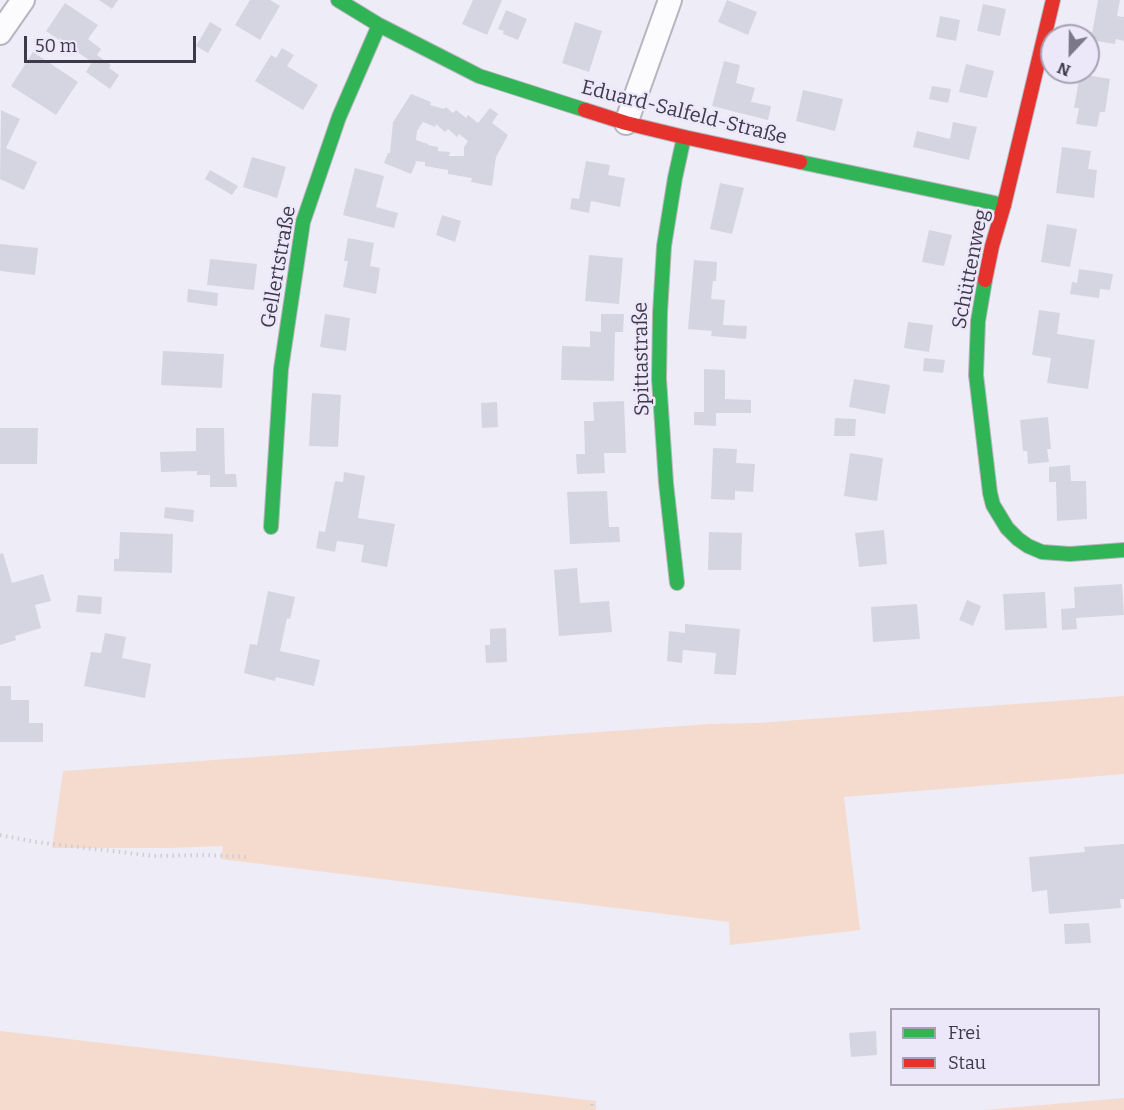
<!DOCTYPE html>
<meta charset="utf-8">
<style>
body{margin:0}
#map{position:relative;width:1124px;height:1110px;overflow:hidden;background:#eeecf6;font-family:Bitter,serif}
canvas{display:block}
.legend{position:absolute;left:890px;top:1008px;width:210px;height:78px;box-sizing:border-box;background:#ece8fa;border:2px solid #a6a2b4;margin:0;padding:8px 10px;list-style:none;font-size:18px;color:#3d394b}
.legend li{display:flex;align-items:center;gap:12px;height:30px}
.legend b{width:30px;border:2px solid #a6a2b4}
.north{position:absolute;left:1040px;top:24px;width:60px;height:60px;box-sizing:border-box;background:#ece8fa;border:2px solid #a6a2b4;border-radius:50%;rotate:202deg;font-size:16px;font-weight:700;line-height:24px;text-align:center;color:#3d394b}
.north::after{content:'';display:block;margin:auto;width:21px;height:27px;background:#7b7887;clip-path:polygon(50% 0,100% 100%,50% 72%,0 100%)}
.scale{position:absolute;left:24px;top:36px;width:172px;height:27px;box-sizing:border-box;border:3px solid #3d394b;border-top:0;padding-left:8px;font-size:18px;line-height:21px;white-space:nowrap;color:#3d394b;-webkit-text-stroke:4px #ece8fa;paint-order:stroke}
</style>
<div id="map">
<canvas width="1124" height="1110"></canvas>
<ul class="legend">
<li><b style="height:8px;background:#30b455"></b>Frei</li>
<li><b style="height:8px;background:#e5322d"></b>Stau</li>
</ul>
<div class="north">N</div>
<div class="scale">50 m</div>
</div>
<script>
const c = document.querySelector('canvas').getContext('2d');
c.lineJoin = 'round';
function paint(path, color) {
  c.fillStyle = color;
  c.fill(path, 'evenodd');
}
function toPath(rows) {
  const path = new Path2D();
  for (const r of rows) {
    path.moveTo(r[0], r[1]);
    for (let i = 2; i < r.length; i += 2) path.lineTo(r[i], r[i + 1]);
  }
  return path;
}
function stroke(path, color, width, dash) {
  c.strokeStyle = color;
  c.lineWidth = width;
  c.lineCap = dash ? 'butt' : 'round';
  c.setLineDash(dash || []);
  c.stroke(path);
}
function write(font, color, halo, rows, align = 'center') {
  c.font = font + ' Bitter,serif';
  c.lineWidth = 5;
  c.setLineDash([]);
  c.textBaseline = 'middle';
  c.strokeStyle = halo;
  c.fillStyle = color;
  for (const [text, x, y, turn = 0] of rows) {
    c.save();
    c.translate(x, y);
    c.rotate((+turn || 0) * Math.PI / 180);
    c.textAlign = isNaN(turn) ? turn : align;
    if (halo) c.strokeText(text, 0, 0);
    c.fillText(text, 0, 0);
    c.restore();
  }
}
paint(toPath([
 [1124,696,1124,774,844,797,860,930,730,945,729,922,221,859,223,846,167,848,52,848,63,771,710,724,758,723],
 [0,1031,596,1101,596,1110,0,1110],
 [1124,1098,1124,1110,984,1110]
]), '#f5dace');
paint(toPath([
 [99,0,118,0,112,9],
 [250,0,270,0,280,6,260,40,235,25],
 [473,0,502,0,487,35,462,24],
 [727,0,757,12,748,35,718,22],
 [1098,0,1120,0,1117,16,1124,17,1124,41,1116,39,1115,44,1091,40],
 [65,3,98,25,88,39,101,49,97,55,111,65,109,68,119,75,110,89,86,72,92,62,46,31],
 [983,4,1006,9,1000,36,977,31],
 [506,10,527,19,518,40,503,34,504,31,498,29],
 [940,16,960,20,956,41,936,37],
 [210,22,222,29,208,53,196,46],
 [575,22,602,31,589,72,562,63],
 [282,48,294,55,287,66,318,85,303,110,255,81,271,55,276,58],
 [33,52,78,82,56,115,11,86],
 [724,61,740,65,736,83,755,88,751,102,771,106,768,120,712,106],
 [966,64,994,71,987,98,959,92],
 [1080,74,1110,79,1105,112,1100,112,1097,127,1076,124,1079,108,1074,108],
 [932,86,951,89,948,103,929,99],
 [803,90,843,99,835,131,796,121],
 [411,94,431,102,430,105,444,109,446,107,453,113,456,110,466,118,468,115,478,123,490,108,498,114,492,123,508,135,496,157,492,186,471,182,472,178,448,174,448,170,425,166,425,162,415,161,416,163,411,174,384,163,388,153,390,153,393,122],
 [423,122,435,127,436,124,445,132,448,129,457,137,459,134,468,141,464,147,464,156,449,156,450,152,438,151,438,147,428,145,428,144,416,140,417,131],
 [1,110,20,119,6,148,37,162,24,190,0,179],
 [953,122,977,127,969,160,913,147,917,131,950,139],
 [1062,147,1091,151,1088,169,1097,170,1094,198,1056,193],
 [252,157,286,167,277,198,243,187],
 [586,161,610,165,608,175,625,178,620,207,591,201,589,213,570,209,572,198,579,199],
 [355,168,384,176,376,207,398,213,394,228,343,215],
 [210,170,238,186,232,195,205,179],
 [720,183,744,188,732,234,710,229],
 [442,215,461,221,455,242,436,235],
 [1047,224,1077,229,1070,267,1041,262],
 [929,230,952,235,944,266,922,262],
 [348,238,374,243,370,266,380,268,376,294,343,287,348,261,344,261],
 [0,244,38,248,35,275,0,271],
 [589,255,623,258,619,304,585,301],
 [210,259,257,264,254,290,207,285],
 [694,260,717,262,716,281,713,281,711,299,725,300,723,325,747,326,746,339,711,336,712,331,688,329],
 [1079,269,1113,274,1110,290,1100,289,1099,298,1070,294,1072,282,1077,283],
 [188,289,218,293,217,306,187,302],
 [1039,310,1060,313,1057,334,1095,340,1088,389,1047,383,1051,358,1032,355],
 [325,314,350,318,346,351,320,347],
 [601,314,624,314,623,332,615,332,614,381,561,380,562,346,590,347,590,331,601,332],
 [908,322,933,325,929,352,904,348],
 [163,351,224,354,222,388,161,385],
 [924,358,945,360,943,373,923,371],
 [704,369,725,370,725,399,751,400,751,413,716,413,716,426,694,425,694,412,704,412],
 [854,379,890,385,885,414,849,407],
 [312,393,341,395,338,447,309,446],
 [624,401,626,453,604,453,605,473,577,474,576,454,585,454,584,421,594,421,593,402],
 [497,402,498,427,482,428,481,403],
 [1048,417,1051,449,1047,449,1049,462,1028,464,1027,451,1023,451,1020,420],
 [835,418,856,419,855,436,834,436],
 [0,428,38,428,37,464,0,464],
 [196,428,224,428,225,474,236,474,237,487,210,487,210,475,197,475,197,471,161,472,160,452,196,451],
 [713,448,737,449,736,463,755,464,753,492,735,491,735,500,711,499],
 [850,453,883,458,877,501,844,496],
 [1070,465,1071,481,1086,481,1087,519,1057,521,1056,482,1049,482,1049,467],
 [344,472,365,476,358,518,395,524,387,567,361,562,364,545,337,541,335,552,316,548,319,531,325,532,335,481,343,482],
 [607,491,609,527,619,527,620,542,570,544,567,492],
 [165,507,194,510,193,522,164,518],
 [884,530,887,564,859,567,855,533],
 [120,532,173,534,172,573,114,571,114,559,119,559],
 [709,532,742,533,741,570,708,570],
 [3,553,12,583,43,574,51,601,35,605,41,628,15,636,16,640,0,645,0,554],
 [577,568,580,603,609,601,612,632,559,636,554,570],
 [1122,584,1124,615,1076,618,1077,629,1062,630,1061,609,1075,608,1074,587],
 [268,591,295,597,290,619,287,618,280,651,320,660,314,686,276,677,275,681,244,673,250,644,257,645],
 [1045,592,1047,628,1005,630,1003,594],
 [78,595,102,597,101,614,76,612],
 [967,600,981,606,973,626,959,620],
 [917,604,920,639,873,642,871,607],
 [685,624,740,629,736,675,714,674,716,653,683,650,682,663,667,661,669,631,685,633],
 [506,628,507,662,486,663,485,645,490,645,490,629],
 [105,633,126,637,122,658,151,664,145,698,84,686,91,652,101,653],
 [0,686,11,686,11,700,29,700,29,723,43,723,43,742,0,742],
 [1124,844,1124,899,1120,899,1121,908,1049,914,1047,890,1032,892,1029,857,1085,852,1084,847],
 [1089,923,1091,943,1065,944,1064,924],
 [876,1031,877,1055,851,1057,849,1033]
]), '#d5d5e1');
const street = toPath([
 [0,33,23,0],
 [626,123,670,0]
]);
const fast = toPath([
 [338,0,379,25,479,76,585,110],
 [800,162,1004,205],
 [985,280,978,321,976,375,990,493,993,505,1007,528,1018,539,1028,546,1042,552,1070,554,1124,550],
 [271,527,281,369,303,222,339,117,379,25],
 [677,583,666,483,659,379,660,313,664,246,675,178,684,137]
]);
const jam = toPath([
 [585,110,626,123,684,137,800,162],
 [985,280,992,246,1004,205,1053,0]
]);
stroke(street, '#b8b5c1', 26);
stroke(fast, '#b8b5c1', 16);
stroke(jam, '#b8b5c1', 16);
stroke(toPath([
 [0,835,36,842,154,856,206,855,249,857],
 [592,1104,592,1110]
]), '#cecdd3', 4, [1.5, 4.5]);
stroke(street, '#fcfcfe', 22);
stroke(fast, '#30b455', 14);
stroke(jam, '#e5322d', 14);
write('20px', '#3d394b', '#ece8fa', [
 ["Eduard-Salfeld-Straße",684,113,14],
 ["Gellertstraße",279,267,-80],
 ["Schüttenweg",971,269,-79],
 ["Spittastraße",642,359,-91]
]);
</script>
